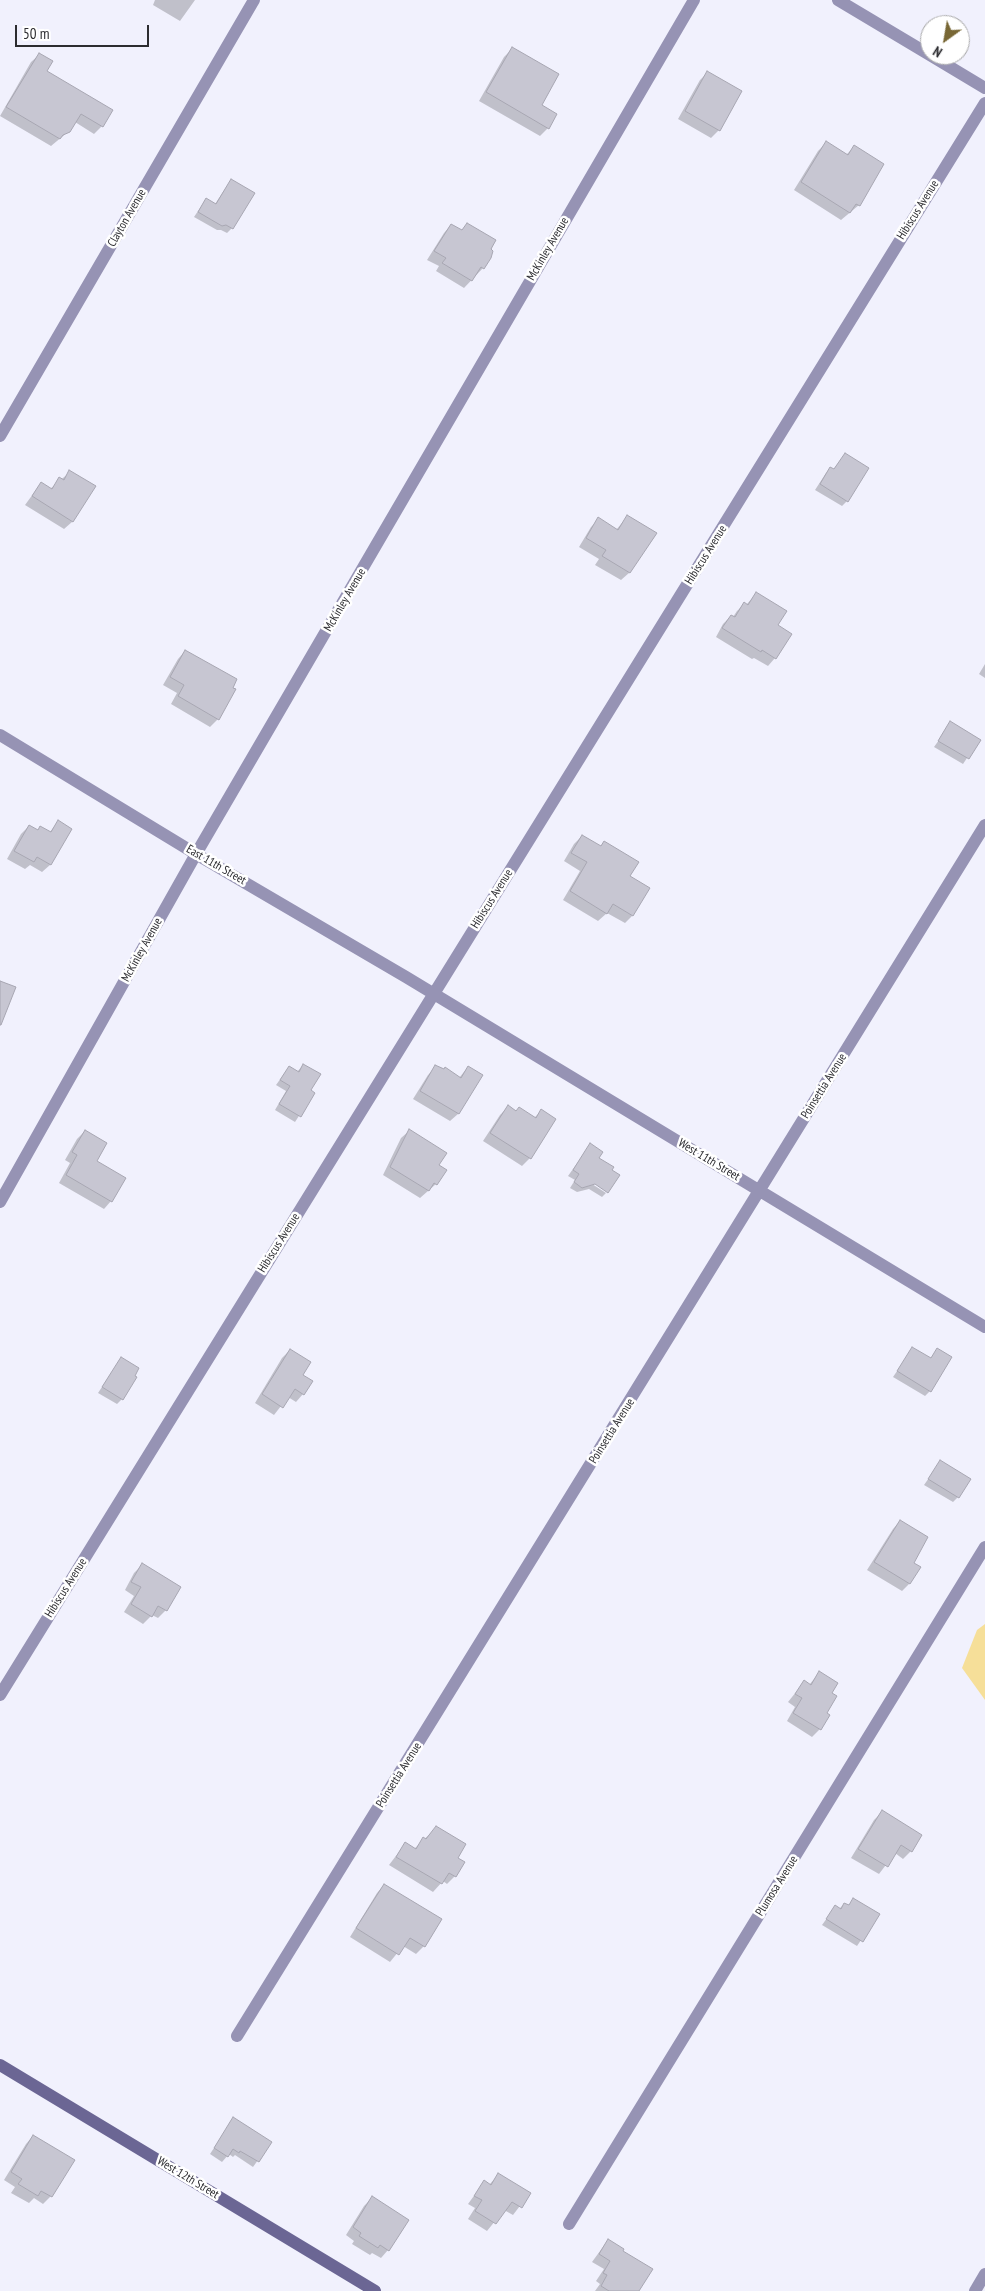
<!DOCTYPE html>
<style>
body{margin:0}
#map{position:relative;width:985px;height:2291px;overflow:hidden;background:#f1f1fd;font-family:"PT Sans Narrow",sans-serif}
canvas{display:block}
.north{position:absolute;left:920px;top:15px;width:50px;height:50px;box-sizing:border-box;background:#fff;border:1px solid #ababac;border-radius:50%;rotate:212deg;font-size:14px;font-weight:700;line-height:20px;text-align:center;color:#2c2c30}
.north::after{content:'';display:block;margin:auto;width:18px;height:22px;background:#786735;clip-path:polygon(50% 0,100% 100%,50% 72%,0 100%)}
.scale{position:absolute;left:15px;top:25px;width:134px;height:22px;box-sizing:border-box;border:2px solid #2c2c30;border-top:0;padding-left:6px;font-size:15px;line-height:18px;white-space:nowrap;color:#2c2c30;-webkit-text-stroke:4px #fff;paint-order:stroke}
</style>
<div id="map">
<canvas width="985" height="2291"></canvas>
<div class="north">N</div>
<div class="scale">50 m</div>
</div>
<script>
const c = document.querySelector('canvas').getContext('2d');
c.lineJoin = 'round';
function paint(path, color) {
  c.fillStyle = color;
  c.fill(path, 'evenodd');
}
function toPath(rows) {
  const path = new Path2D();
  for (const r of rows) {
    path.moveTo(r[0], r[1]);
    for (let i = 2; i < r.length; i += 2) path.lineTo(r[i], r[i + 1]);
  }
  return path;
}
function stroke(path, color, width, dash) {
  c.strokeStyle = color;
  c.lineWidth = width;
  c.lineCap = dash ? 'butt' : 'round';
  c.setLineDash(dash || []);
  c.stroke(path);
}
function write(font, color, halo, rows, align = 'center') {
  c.font = font + ' "PT Sans Narrow",sans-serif';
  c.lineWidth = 5;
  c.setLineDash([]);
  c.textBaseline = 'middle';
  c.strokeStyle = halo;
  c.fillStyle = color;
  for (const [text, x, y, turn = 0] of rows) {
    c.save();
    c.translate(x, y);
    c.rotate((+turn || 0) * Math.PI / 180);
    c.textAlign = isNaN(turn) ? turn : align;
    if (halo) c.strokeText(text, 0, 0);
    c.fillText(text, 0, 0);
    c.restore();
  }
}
paint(toPath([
 [985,1624,985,1700,962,1668,977,1630]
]), '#f6df99');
paint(toPath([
 [155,0,195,0,180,21,153,5],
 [512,49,541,106,548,128,540,136,479,101,504,57],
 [39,55,45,71,102,126,94,134,75,122,69,131,51,146,0,116,31,62],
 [707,73,719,130,711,138,678,119,700,80],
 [826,143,846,155,854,147,883,165,859,205,841,220,794,190,818,151],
 [231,180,232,228,227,233,221,230,217,230,194,217,206,199,215,204],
 [467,224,495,241,483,268,464,288,436,271,439,266,427,260,444,233,451,225,461,231],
 [845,454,847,501,842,506,815,490,826,473,831,468,833,470],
 [70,472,94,487,72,522,64,529,25,505,41,483,50,489],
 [627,517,629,573,621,580,595,565,599,559,579,547,591,527,599,519,616,530],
 [756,594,776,626,775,658,768,666,754,658,752,659,716,637,723,624,731,616,733,617,737,611,744,604,746,605],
 [185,651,231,688,218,719,210,727,171,704,177,693,163,685,178,659],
 [985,664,985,678,979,674],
 [951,723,979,740,963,764,934,747],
 [58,822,70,829,50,865,42,872,30,865,25,869,7,859,21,834,29,826,37,831,49,833],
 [582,836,600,847,604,842,629,876,632,916,625,923,607,913,598,921,563,900,580,871,564,861,574,844],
 [303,1065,309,1091,314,1093,295,1122,275,1110,286,1091,276,1085,289,1067,297,1072],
 [436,1067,459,1078,468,1067,481,1075,458,1114,450,1121,413,1099,428,1075],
 [508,1107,534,1118,541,1111,530,1158,522,1166,483,1141,500,1115],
 [85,1131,111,1201,104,1209,59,1183,70,1163,65,1160,77,1139],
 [409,1131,437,1165,436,1184,420,1198,383,1175,401,1138],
 [590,1145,598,1158,589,1182,606,1193,602,1197,589,1189,577,1192,570,1188,575,1180,568,1176],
 [912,1349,930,1359,937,1350,930,1391,925,1396,893,1377],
 [290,1350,301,1376,303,1394,296,1402,288,1397,274,1415,255,1403,282,1358],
 [121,1358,122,1399,117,1404,98,1393],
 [940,1462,958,1497,953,1502,924,1485],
 [900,1521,909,1584,902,1591,867,1570,893,1529],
 [142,1565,180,1587,166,1610,158,1618,152,1615,143,1624,124,1612,134,1596,125,1590,134,1573],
 [819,1673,831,1694,820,1729,812,1737,787,1721,795,1707,788,1702,804,1682,809,1685],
 [882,1812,911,1851,903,1859,895,1853,879,1874,851,1858,874,1820],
 [436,1828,456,1858,455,1876,447,1884,443,1881,433,1892,389,1865,405,1844,414,1849],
 [384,1885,424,1946,416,1954,403,1946,390,1962,350,1937,377,1893],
 [854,1900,878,1915,857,1946,822,1925,835,1907,839,1909,844,1904,848,1906],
 [233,2119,271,2142,253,2167,235,2155,233,2157,229,2154,222,2162,210,2154],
 [33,2136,51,2196,43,2204,34,2198,29,2203,11,2193,15,2187,4,2180,26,2144],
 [498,2175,529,2194,513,2215,504,2210,487,2231,468,2219,475,2208,468,2204,484,2182,489,2185],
 [372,2198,388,2250,381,2258,372,2253,370,2255,352,2244,354,2241,346,2235,364,2206],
 [608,2240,621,2251,637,2291,595,2291,600,2284,596,2281,604,2269,592,2262]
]), '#0003');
const building = toPath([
 [512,47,559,74,542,105,557,114,549,129,486,92,512,47],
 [39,53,53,61,47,71,113,110,103,127,81,114,70,132,63,135,60,139,6,107,39,53],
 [707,71,742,91,720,131,685,111,707,71],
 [826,141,848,155,854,145,884,164,860,206,856,204,850,213,801,182,826,141],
 [231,179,255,193,233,229,226,225,222,226,198,212,206,198,216,204,231,179],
 [467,223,496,240,491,249,493,251,491,258,484,269,481,267,472,281,442,263,446,258,434,251,451,224,462,230,467,223],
 [845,453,869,468,848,502,820,484,830,467,834,469,845,453],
 [69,470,96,486,73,522,32,496,41,482,52,489,59,477,64,480,69,470],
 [627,515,657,533,630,573,602,556,606,550,586,538,598,517,618,530,627,515],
 [756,592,787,611,778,625,792,634,776,659,762,650,761,652,722,628,731,615,735,617,744,602,748,605,756,592],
 [185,650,237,679,233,688,236,689,219,720,178,696,184,685,170,677,185,650],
 [950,721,981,740,969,759,938,741,950,721],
 [58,820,72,829,51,865,37,857,34,862,14,851,29,825,38,830,40,826,51,832,58,820],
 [582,835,601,846,604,841,639,862,630,876,650,888,633,916,613,904,607,914,570,891,587,862,571,853,582,835],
 [0,981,16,987,1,1025,0,1025,0,981],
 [303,1064,321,1074,311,1090,315,1093,301,1117,279,1104,290,1086,280,1080,289,1066,299,1072,303,1064],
 [435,1065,444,1069,445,1067,461,1078,468,1066,483,1075,459,1114,420,1091,435,1065],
 [508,1105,516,1111,519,1107,536,1118,541,1109,556,1119,531,1159,490,1133,508,1105],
 [409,1129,447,1153,439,1165,447,1170,437,1185,434,1183,429,1191,390,1167,409,1129],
 [85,1130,107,1143,97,1161,126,1178,112,1202,66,1175,77,1155,72,1152,85,1130],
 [590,1143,603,1152,599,1158,614,1167,612,1170,620,1175,608,1193,595,1184,582,1188,574,1182,579,1174,573,1170,590,1143],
 [912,1347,931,1358,937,1348,952,1357,931,1392,897,1371,912,1347],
 [290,1349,311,1362,303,1375,313,1381,304,1395,295,1389,283,1408,262,1394,290,1349],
 [121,1357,139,1368,135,1376,137,1377,123,1400,102,1387,121,1357],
 [940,1460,971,1479,959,1498,928,1479,940,1460],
 [900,1520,928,1537,914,1563,921,1567,910,1584,874,1562,900,1520],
 [142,1563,181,1587,167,1611,158,1606,152,1617,131,1604,141,1587,131,1582,142,1563],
 [819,1671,838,1683,832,1693,837,1696,827,1713,830,1715,821,1730,793,1713,802,1698,795,1694,804,1680,811,1685,819,1671],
 [882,1810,922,1835,912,1852,901,1845,888,1867,858,1849,882,1810],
 [436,1826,466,1844,458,1858,465,1862,456,1877,449,1873,442,1884,396,1857,405,1842,416,1849,423,1837,426,1839,436,1826],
 [384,1884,442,1919,425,1947,410,1938,399,1955,356,1928,384,1884],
 [853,1898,880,1914,863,1942,826,1919,835,1905,841,1909,844,1903,849,1905,853,1898],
 [233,2117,272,2142,259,2162,240,2151,239,2153,233,2149,228,2157,214,2148,233,2117],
 [33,2135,75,2160,52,2197,41,2191,38,2196,18,2184,22,2179,11,2172,33,2135],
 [498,2173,531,2193,522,2208,512,2202,496,2224,475,2211,482,2200,474,2196,484,2180,491,2185,498,2173],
 [372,2196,409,2220,389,2251,380,2245,378,2248,359,2236,361,2233,353,2227,372,2196],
 [608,2239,624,2249,623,2251,653,2269,639,2291,609,2291,601,2286,607,2275,603,2273,610,2261,599,2254,608,2239]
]);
paint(building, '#c7c6d2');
stroke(building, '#a7a6b2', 1);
stroke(toPath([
 [838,0,930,55],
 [930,55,985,88],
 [0,436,254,0],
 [0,735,196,854,406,977,985,1327],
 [0,1202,196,854,694,0],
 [0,1695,985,103],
 [237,2036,985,825],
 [569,2224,985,1547],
 [975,2291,985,2274]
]), '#9693b4', 12);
stroke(toPath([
 [0,2065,375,2291]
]), '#6b6694', 12);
write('12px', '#2c2c30', '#fff', [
 ["Hibiscus Avenue",918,210,-58],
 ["Clayton Avenue",127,218,-60],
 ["McKinley Avenue",548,249,-60],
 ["Hibiscus Avenue",706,555,-58],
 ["McKinley Avenue",345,600,-60],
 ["East 11th Street",216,865,30],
 ["Hibiscus Avenue",492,899,-58],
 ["McKinley Avenue",142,950,-61],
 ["Poinsettia Avenue",824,1086,-58],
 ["West 11th Street",709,1160,31],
 ["Hibiscus Avenue",279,1243,-58],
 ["Poinsettia Avenue",612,1431,-58],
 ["Hibiscus Avenue",66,1588,-58],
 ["Poinsettia Avenue",399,1775,-58],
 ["Plumosa Avenue",777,1886,-58],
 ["West 12th Street",188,2178,31]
]);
</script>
